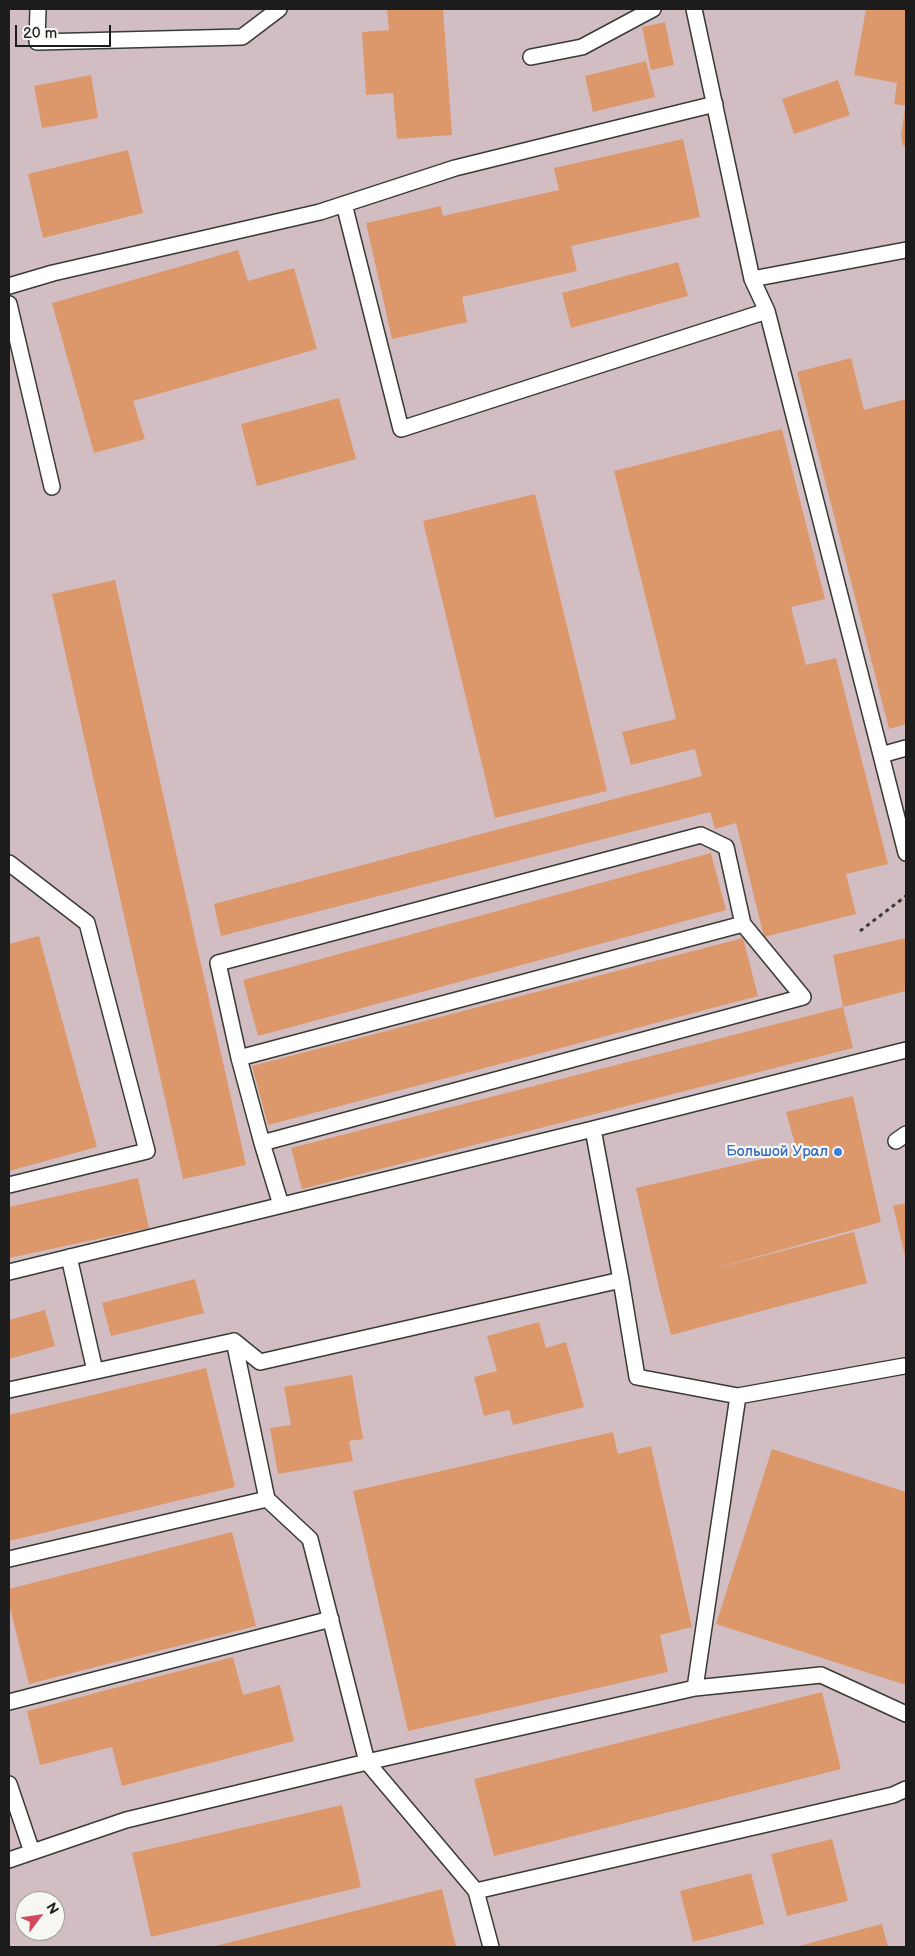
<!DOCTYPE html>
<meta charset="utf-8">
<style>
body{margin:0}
#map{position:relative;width:915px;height:1956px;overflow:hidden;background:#e7e1bf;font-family:"Balsamiq Sans",sans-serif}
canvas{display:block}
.frame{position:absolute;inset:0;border:10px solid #1c1c1c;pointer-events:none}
.north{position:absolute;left:15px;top:1891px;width:50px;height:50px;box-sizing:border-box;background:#f6f6f2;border:1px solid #9f9f9c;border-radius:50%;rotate:59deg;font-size:14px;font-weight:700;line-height:20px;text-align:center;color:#1c1c1c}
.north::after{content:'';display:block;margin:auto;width:18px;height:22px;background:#d1495b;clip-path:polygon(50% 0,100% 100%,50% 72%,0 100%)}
.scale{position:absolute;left:15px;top:25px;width:96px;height:22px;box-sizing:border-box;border:2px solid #1c1c1c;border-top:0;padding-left:6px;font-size:15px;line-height:18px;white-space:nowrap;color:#1c1c1c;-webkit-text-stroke:4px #f6f6f2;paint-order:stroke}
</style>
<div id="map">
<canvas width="915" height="1956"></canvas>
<div class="frame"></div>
<div class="north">N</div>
<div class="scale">20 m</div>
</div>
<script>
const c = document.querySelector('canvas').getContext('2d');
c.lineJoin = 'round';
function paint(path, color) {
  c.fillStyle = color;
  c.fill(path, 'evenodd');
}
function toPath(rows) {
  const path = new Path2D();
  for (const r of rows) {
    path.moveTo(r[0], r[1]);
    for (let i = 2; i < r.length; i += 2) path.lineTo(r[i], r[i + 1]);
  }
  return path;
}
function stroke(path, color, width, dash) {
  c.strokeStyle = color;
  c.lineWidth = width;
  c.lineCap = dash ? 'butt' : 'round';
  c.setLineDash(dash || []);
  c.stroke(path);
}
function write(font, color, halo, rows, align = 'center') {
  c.font = font + ' "Balsamiq Sans",sans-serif';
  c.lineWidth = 4.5;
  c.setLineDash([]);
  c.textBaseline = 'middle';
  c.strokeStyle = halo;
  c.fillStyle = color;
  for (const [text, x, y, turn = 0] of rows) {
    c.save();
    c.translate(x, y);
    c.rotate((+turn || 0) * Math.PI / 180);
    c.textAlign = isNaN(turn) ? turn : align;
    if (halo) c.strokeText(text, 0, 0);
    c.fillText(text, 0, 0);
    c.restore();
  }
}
paint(toPath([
 [9,9,906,9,906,1947,9,1947],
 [25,1901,55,1901,55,1931,25,1931]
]), '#d2bec2');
paint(toPath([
 [387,9,443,9,452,135,397,139,393,93,366,95,362,32,389,30],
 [866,9,906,9,906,106,894,104,897,83,854,75],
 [665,22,674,65,651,70,642,27],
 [646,61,655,97,593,112,585,76],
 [91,75,98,118,42,128,34,86],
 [838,80,850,115,794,134,782,99],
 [905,109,906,109,906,146,903,146,901,135],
 [683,139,700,217,571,246,577,271,462,297,467,322,392,339,366,223,441,206,443,216,559,190,554,168],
 [128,150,143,213,43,238,28,174],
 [238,250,248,281,294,268,317,349,133,401,145,439,94,453,52,303],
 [678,262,688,296,571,328,562,293],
 [851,358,864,410,906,399,906,724,889,729,797,372],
 [339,398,356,459,257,486,241,424],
 [782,429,825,599,791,607,806,665,836,658,888,864,846,874,856,914,764,937,736,823,715,829,710,812,221,936,214,904,702,776,695,749,631,765,622,732,676,719,614,471],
 [535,494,607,791,495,818,423,521],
 [115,580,246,1165,183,1179,52,594],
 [711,853,726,910,258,1036,243,980],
 [39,936,97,1147,9,1171,9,944],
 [743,938,758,996,268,1125,252,1066],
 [906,938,906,991,843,1007,833,955],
 [843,1007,853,1048,302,1189,291,1148],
 [853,1096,881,1222,706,1271,854,1232,867,1283,671,1335,658,1284,636,1188,797,1151,786,1112],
 [138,1178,149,1228,9,1258,9,1207],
 [906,1203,906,1260,893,1206],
 [195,1279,204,1313,111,1336,102,1303],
 [45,1310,55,1346,9,1359,9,1320],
 [539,1322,546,1348,566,1342,584,1407,513,1425,509,1410,484,1416,474,1377,497,1371,487,1336],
 [206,1368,235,1487,9,1541,9,1415],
 [352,1375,363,1439,349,1441,353,1461,278,1474,270,1428,291,1425,284,1387],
 [613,1432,618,1454,651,1446,692,1627,660,1635,668,1672,408,1731,353,1491],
 [772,1449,906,1492,906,1685,716,1624],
 [232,1532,256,1626,29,1684,9,1604,9,1589],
 [233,1657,243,1695,280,1685,294,1741,122,1786,112,1747,40,1765,27,1711],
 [822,1692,841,1769,494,1856,474,1779],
 [342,1805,361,1887,151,1937,132,1853],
 [832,1839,848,1901,787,1916,771,1854],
 [751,1873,764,1924,693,1942,680,1891],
 [442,1889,456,1947,211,1947],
 [882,1924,888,1947,795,1947]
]), '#dc986b');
const lane = toPath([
 [38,9,37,42,242,37,279,9],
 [694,9,752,279,767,311,881,755,906,748],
 [531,57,582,47,653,9],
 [344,204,401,429,767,311],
 [752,279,906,250],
 [9,286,53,273,320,212,455,168,715,104],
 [9,304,52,487],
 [881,755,906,853],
 [9,863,87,923,147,1151,9,1185],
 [239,1058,218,963,701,835,726,847,743,924],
 [593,1129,621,1280],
 [896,1141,906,1134],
 [262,1143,239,1058,743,924,803,997,262,1143,281,1205],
 [69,1257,95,1371],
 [9,1272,593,1129,906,1050],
 [234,1341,267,1499,310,1539,367,1762,476,1891,491,1947],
 [9,1390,234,1341,260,1362,621,1280,637,1377,738,1396,695,1688],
 [738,1396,904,1366],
 [9,1559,267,1499],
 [9,1702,331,1619],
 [9,1784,32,1852],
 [9,1860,126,1820,367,1762,695,1688,821,1675,906,1714],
 [476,1891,893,1795,906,1789]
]);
stroke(lane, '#3a3a34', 18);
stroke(toPath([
 [860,931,906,896]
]), '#3a3a34', 3, [4, 4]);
stroke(lane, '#fff', 15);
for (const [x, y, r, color] of [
 [838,1152,5,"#3f7fe0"]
]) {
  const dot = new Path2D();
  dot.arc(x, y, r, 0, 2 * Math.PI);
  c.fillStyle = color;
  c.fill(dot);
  stroke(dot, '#f6f6f2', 2);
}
write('15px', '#366cbe', '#f6f6f2', [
 ["Большой Урал",828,1152]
], 'right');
</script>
